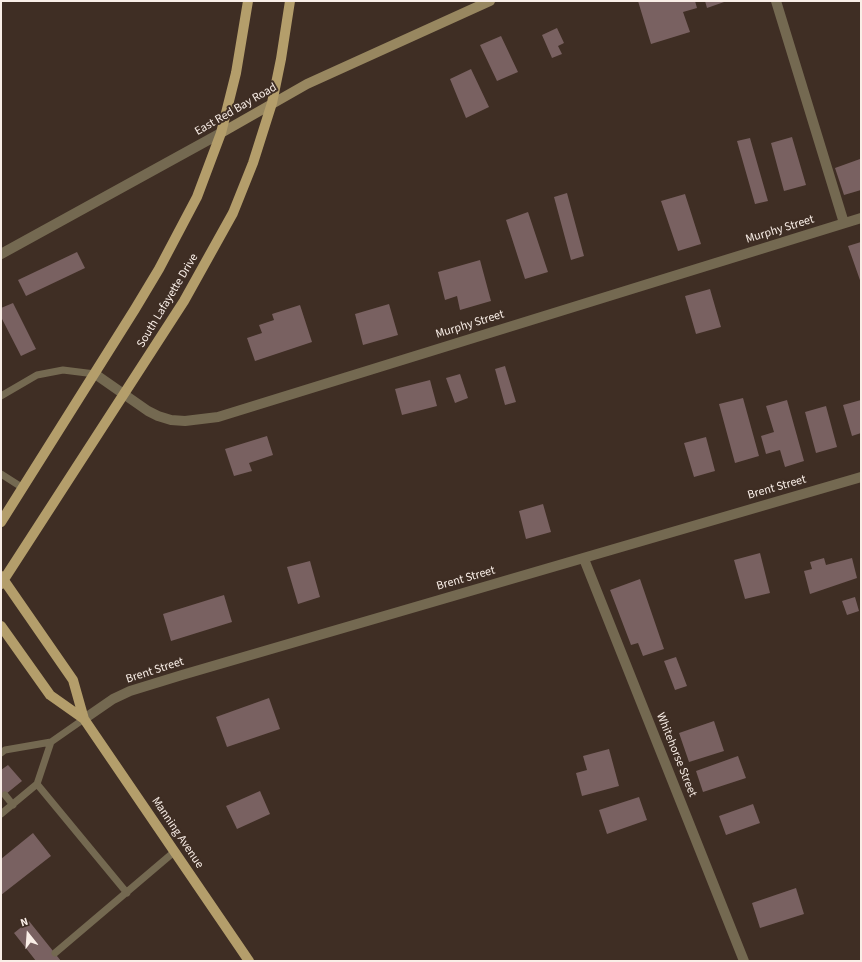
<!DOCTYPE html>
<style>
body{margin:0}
#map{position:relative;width:862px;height:962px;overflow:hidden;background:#3f2e24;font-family:"Source Sans 3",sans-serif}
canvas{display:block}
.frame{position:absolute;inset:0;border:2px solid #f9eee7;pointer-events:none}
.north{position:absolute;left:8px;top:914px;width:40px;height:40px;-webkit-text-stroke:3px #3f2e24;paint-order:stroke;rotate:343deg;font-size:11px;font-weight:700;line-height:16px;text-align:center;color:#f9eee7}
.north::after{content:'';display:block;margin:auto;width:14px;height:18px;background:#f9eee7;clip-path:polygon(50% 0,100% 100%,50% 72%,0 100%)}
</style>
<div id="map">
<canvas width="862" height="962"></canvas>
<div class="frame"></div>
<div class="north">N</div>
</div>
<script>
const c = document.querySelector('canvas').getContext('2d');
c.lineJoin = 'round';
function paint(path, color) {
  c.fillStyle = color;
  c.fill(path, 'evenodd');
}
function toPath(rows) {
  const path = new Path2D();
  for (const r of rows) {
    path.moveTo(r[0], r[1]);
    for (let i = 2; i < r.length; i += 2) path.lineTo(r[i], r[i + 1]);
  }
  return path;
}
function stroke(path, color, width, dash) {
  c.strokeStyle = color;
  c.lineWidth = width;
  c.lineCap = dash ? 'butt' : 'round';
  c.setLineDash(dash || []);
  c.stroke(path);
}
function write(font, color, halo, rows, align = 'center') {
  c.font = font + ' "Source Sans 3",sans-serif';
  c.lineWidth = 4;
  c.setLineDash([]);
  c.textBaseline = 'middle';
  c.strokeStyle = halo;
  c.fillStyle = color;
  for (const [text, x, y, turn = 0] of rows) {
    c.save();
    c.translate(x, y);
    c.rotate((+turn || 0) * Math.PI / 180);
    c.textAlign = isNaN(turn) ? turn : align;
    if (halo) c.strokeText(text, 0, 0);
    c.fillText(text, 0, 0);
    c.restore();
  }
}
paint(toPath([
 [638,1,695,1,697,8,683,12,690,32,651,44],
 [705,1,727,1,707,8],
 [557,28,564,43,558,46,562,54,552,58,542,35],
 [501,36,518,72,497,81,480,45],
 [471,69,489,107,466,118,450,79],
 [792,137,806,185,784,191,771,143],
 [750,138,768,201,755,204,737,141],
 [860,159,861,190,844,195,835,168],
 [567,193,584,256,571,260,554,197],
 [685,194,701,244,678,251,661,201],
 [528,212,548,272,525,279,506,220],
 [861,242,861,283,848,246],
 [77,252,85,268,26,296,18,280],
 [480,260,491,301,460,310,457,296,445,300,438,272],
 [710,289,721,327,696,334,685,296],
 [13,303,36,349,21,356,1,317,1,308],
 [389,304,398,335,363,345,355,314],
 [300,305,312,342,255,361,247,338,262,333,259,325,274,320,272,314],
 [505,366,516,402,505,405,495,369],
 [460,374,468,398,455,403,446,378],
 [430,380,437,406,402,415,395,389],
 [743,398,759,456,735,463,719,404],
 [787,400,804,461,785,467,780,450,766,454,761,436,774,432,766,406],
 [861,400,861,433,852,436,843,405],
 [826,406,837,447,816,453,805,412],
 [267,436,273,455,249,463,252,471,234,476,225,449],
 [706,437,715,471,694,477,684,443],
 [543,504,551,532,526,539,519,511],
 [760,553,770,593,745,599,734,560],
 [824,558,826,565,852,558,857,578,810,594,804,571,812,569,810,562],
 [310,561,320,597,298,604,287,567],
 [640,579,664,649,643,656,638,643,631,645,610,590],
 [224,595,232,622,171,641,163,614],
 [855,597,859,611,847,615,842,601],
 [676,657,687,686,675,690,664,661],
 [269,698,280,729,227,747,216,717],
 [714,721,724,751,689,762,679,733],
 [609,749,619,786,582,796,576,773,587,770,583,756],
 [738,756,746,778,703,792,696,771],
 [8,765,22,781,1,798,1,770],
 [260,791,270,814,237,829,226,806],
 [639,797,647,820,607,834,599,810],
 [753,804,760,823,726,835,719,816],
 [33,833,51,856,1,895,1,859],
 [796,888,804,914,760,928,752,903],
 [29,921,61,961,36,961,14,933]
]), '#796161');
stroke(toPath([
 [1,396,37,375,63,370,95,374],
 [1,474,23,488],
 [1,753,5,750,51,742,84,719],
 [37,784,127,893],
 [5,795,13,805],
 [1,814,37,784,51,742],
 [55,953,174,852]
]), '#746951', 7);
stroke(toPath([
 [776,1,844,223],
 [1,254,221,133],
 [95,374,148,411,158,416,171,420,185,421,218,417,861,218],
 [584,559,744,961],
 [84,719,113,699,130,691,182,675,861,477]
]), '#746951', 10);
stroke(toPath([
 [221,133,307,84,490,1]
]), '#988760', 10);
stroke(toPath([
 [1,522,135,309,159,269,197,197,221,133,236,73,248,1],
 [1,576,73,680,84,719,249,961],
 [1,584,184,301,233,213,253,163,272,103,281,59,290,1],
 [1,626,50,695,84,719]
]), '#b49e6b', 10);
write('12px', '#f9eee7', '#3f2e24', [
 ["East Red Bay Road",236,110,-30],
 ["Murphy Street",780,230,-17],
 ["South Lafayette Drive",168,301,-59],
 ["Murphy Street",470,325,-17],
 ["Brent Street",777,488,-16],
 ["Brent Street",466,579,-16],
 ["Brent Street",155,671,-18],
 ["Whitehorse Street",676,755,68],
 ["Manning Avenue",177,833,56]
]);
</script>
